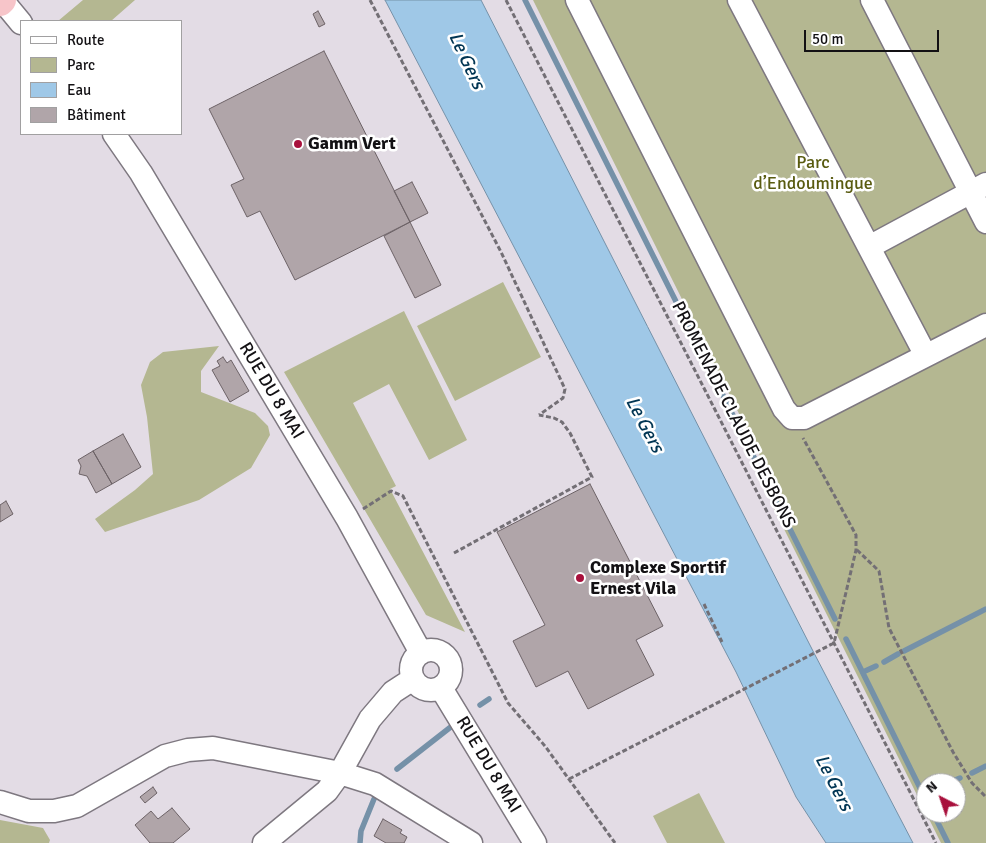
<!DOCTYPE html>
<meta charset="utf-8">
<style>
body{margin:0}
#map{position:relative;width:986px;height:843px;overflow:hidden;background:#e3dce5;font-family:Signika,sans-serif}
canvas{display:block}
.legend{position:absolute;left:20px;top:20px;width:162px;height:115px;box-sizing:border-box;background:#fff;border:1px solid #a1a0a1;margin:0;padding:6px 9px;list-style:none;font-size:15px;color:#131114}
.legend li{display:flex;align-items:center;gap:10px;height:25px}
.legend b{width:25px;border:1px solid #a1a0a1}
.north{position:absolute;left:916px;top:773px;width:50px;height:50px;box-sizing:border-box;background:#fff;border:1px solid #a1a0a1;border-radius:50%;rotate:319deg;font-size:14px;font-weight:700;line-height:20px;text-align:center;color:#131114}
.north::after{content:'';display:block;margin:auto;width:18px;height:22px;background:#a8103c;clip-path:polygon(50% 0,100% 100%,50% 72%,0 100%)}
.scale{position:absolute;left:804px;top:30px;width:135px;height:22px;box-sizing:border-box;border:2px solid #131114;border-top:0;padding-left:6px;font-size:15px;line-height:18px;white-space:nowrap;color:#131114;-webkit-text-stroke:4px #fff;paint-order:stroke}
</style>
<div id="map">
<canvas width="986" height="843"></canvas>
<ul class="legend">
<li><b style="height:6px;background:#fff"></b>Route</li>
<li><b style="height:14px;background:#b4b791"></b>Parc</li>
<li><b style="height:14px;background:#9fc8e7"></b>Eau</li>
<li><b style="height:14px;background:#b0a5a9"></b>Bâtiment</li>
</ul>
<div class="north">N</div>
<div class="scale">50 m</div>
</div>
<script>
const c = document.querySelector('canvas').getContext('2d');
c.lineJoin = 'round';
function paint(path, color) {
  c.fillStyle = color;
  c.fill(path, 'evenodd');
}
function toPath(rows) {
  const path = new Path2D();
  for (const r of rows) {
    if (r.length === 3) {
      path.moveTo(r[0] + r[2], r[1]);
      path.arc(r[0], r[1], r[2], 0, 2 * Math.PI);
      continue;
    }
    path.moveTo(r[0], r[1]);
    for (let i = 2; i < r.length; i += 2) path.lineTo(r[i], r[i + 1]);
  }
  return path;
}
function stroke(path, color, width, dash) {
  c.strokeStyle = color;
  c.lineWidth = width;
  c.lineCap = dash ? 'butt' : 'round';
  c.setLineDash(dash || []);
  c.stroke(path);
}
function write(font, color, halo, rows, align = 'center') {
  c.font = font + ' Signika,sans-serif';
  c.lineWidth = 5;
  c.setLineDash([]);
  c.textBaseline = 'middle';
  c.strokeStyle = halo;
  c.fillStyle = color;
  for (const [text, x, y, turn = 0] of rows) {
    c.save();
    c.translate(x, y);
    c.rotate((+turn || 0) * Math.PI / 180);
    c.textAlign = isNaN(turn) ? turn : align;
    if (halo) c.strokeText(text, 0, 0);
    c.fillText(text, 0, 0);
    c.restore();
  }
}
paint(toPath([
 [83,0,135,0,111,21,58,21],
 [533,0,986,0,986,843,941,843,771,503,781,498],
 [926,783,956,783,956,813,926,813],
 [503,282,541,357,455,401,417,326],
 [404,311,467,440,429,460,389,384,353,403,396,486,390,489,465,632,426,615,284,372],
 [219,346,201,371,201,392,255,413,268,426,270,435,251,468,199,500,105,532,95,519,135,490,153,474,147,417,141,385,150,362,163,352],
 [699,793,725,843,667,843,653,816],
 [0,820,43,828,50,840,49,843,0,843]
]), '#b4b791');
const water = toPath([
 [385,0,481,0,814,653,913,843,826,843,796,797,736,672,385,0]
]);
paint(water, '#9fc8e7');
stroke(water, '#7591a8', 1);
stroke(toPath([
 [525,0,835,619],
 [846,639,926,800],
 [904,651,986,609],
 [884,662,898,654],
 [863,672,876,666],
 [480,705,489,699],
 [397,769,452,726],
 [972,773,986,766],
 [948,783,960,778],
 [933,813,948,843],
 [360,843,361,831,374,799]
]), '#7591a8', 5.5);
const building = toPath([
 [318,11,325,24,319,27,313,14,318,11],
 [324,51,410,222,295,280,260,211,247,217,231,185,244,179,209,109,324,51],
 [412,182,428,213,410,222,394,191,412,182],
 [410,222,441,285,415,298,384,236,410,222],
 [223,357,227,363,231,360,249,391,230,402,212,370,220,366,217,361,223,357],
 [123,434,141,467,112,484,93,451,123,434],
 [93,451,112,484,96,493,87,476,79,474,81,466,78,460,93,451],
 [590,484,663,626,636,640,654,675,588,709,568,671,536,687,513,641,545,625,497,532,590,484],
 [6,501,13,514,0,522,0,505,6,501],
 [153,787,157,793,145,803,140,797,153,787],
 [172,808,190,829,173,843,150,843,135,825,151,811,158,819,172,808],
 [383,819,402,830,400,833,407,837,404,843,386,843,374,836,383,819]
]);
paint(building, '#b0a5a9');
stroke(building, '#6c6266', 1);
const minor = toPath([
 [2,0,21,23],
 [577,0,784,409,792,418,804,418,986,325],
 [739,0,925,354],
 [872,0,986,222],
 [114,134,141,173,347,518,421,653],
 [869,247,986,184],
 [431,670,20],
 [441,688,535,843],
 [0,802,29,811,54,811,77,806,165,756,188,750,213,748,340,773,375,784,471,843],
 [264,843,327,791,340,773,370,719,393,692,413,679]
]);
const highway = toPath([
 [0,2,2,0]
]);
stroke(minor, '#7e7880', 25);
stroke(highway, '#a7868a', 30);
stroke(toPath([
 [370,0,501,252,565,389,563,398,539,415],
 [506,0,936,843],
 [363,509,391,491,403,496,508,703,545,746,615,843],
 [857,550,879,571,889,628,953,752,972,783,986,797],
 [454,553,592,477,570,433,562,422,554,418,539,415],
 [704,604,722,642],
 [569,779,834,643,856,550,856,535,803,438]
]), '#736f75', 3, [5, 2.5]);
stroke(minor, '#fff', 22);
stroke(highway, '#f7c5c9', 28);
for (const [x, y, r, color] of [
 [298,144,5,"#a8103c"],
 [580,578,5,"#a8103c"]
]) {
  const dot = new Path2D();
  dot.arc(x, y, r, 0, 2 * Math.PI);
  c.fillStyle = color;
  c.fill(dot);
  stroke(dot, '#fff', 2);
}
write('bold 18px', '#131114', '#fff', [
 ["Gamm Vert",308,144],
 ["Complexe Sportif",590,568],
 ["Ernest Vila",590,589]
], 'left');
write('18px', '#595b10', '#fff', [
 ["Parc",813,163],
 ["d’Endoumingue",813,184]
]);
write('18px', '#131114', '#fff', [
 ["RUE DU 8 MAI",271,391,59],
 ["PROMENADE CLAUDE DESBONS",733,415,63],
 ["RUE DU 8 MAI",488,765,59]
]);
write('italic 19px', '#003553', '#fff', [
 ["Le Gers",466,61,65],
 ["Le Gers",644,425,62],
 ["Le Gers",833,783,63]
]);
</script>
